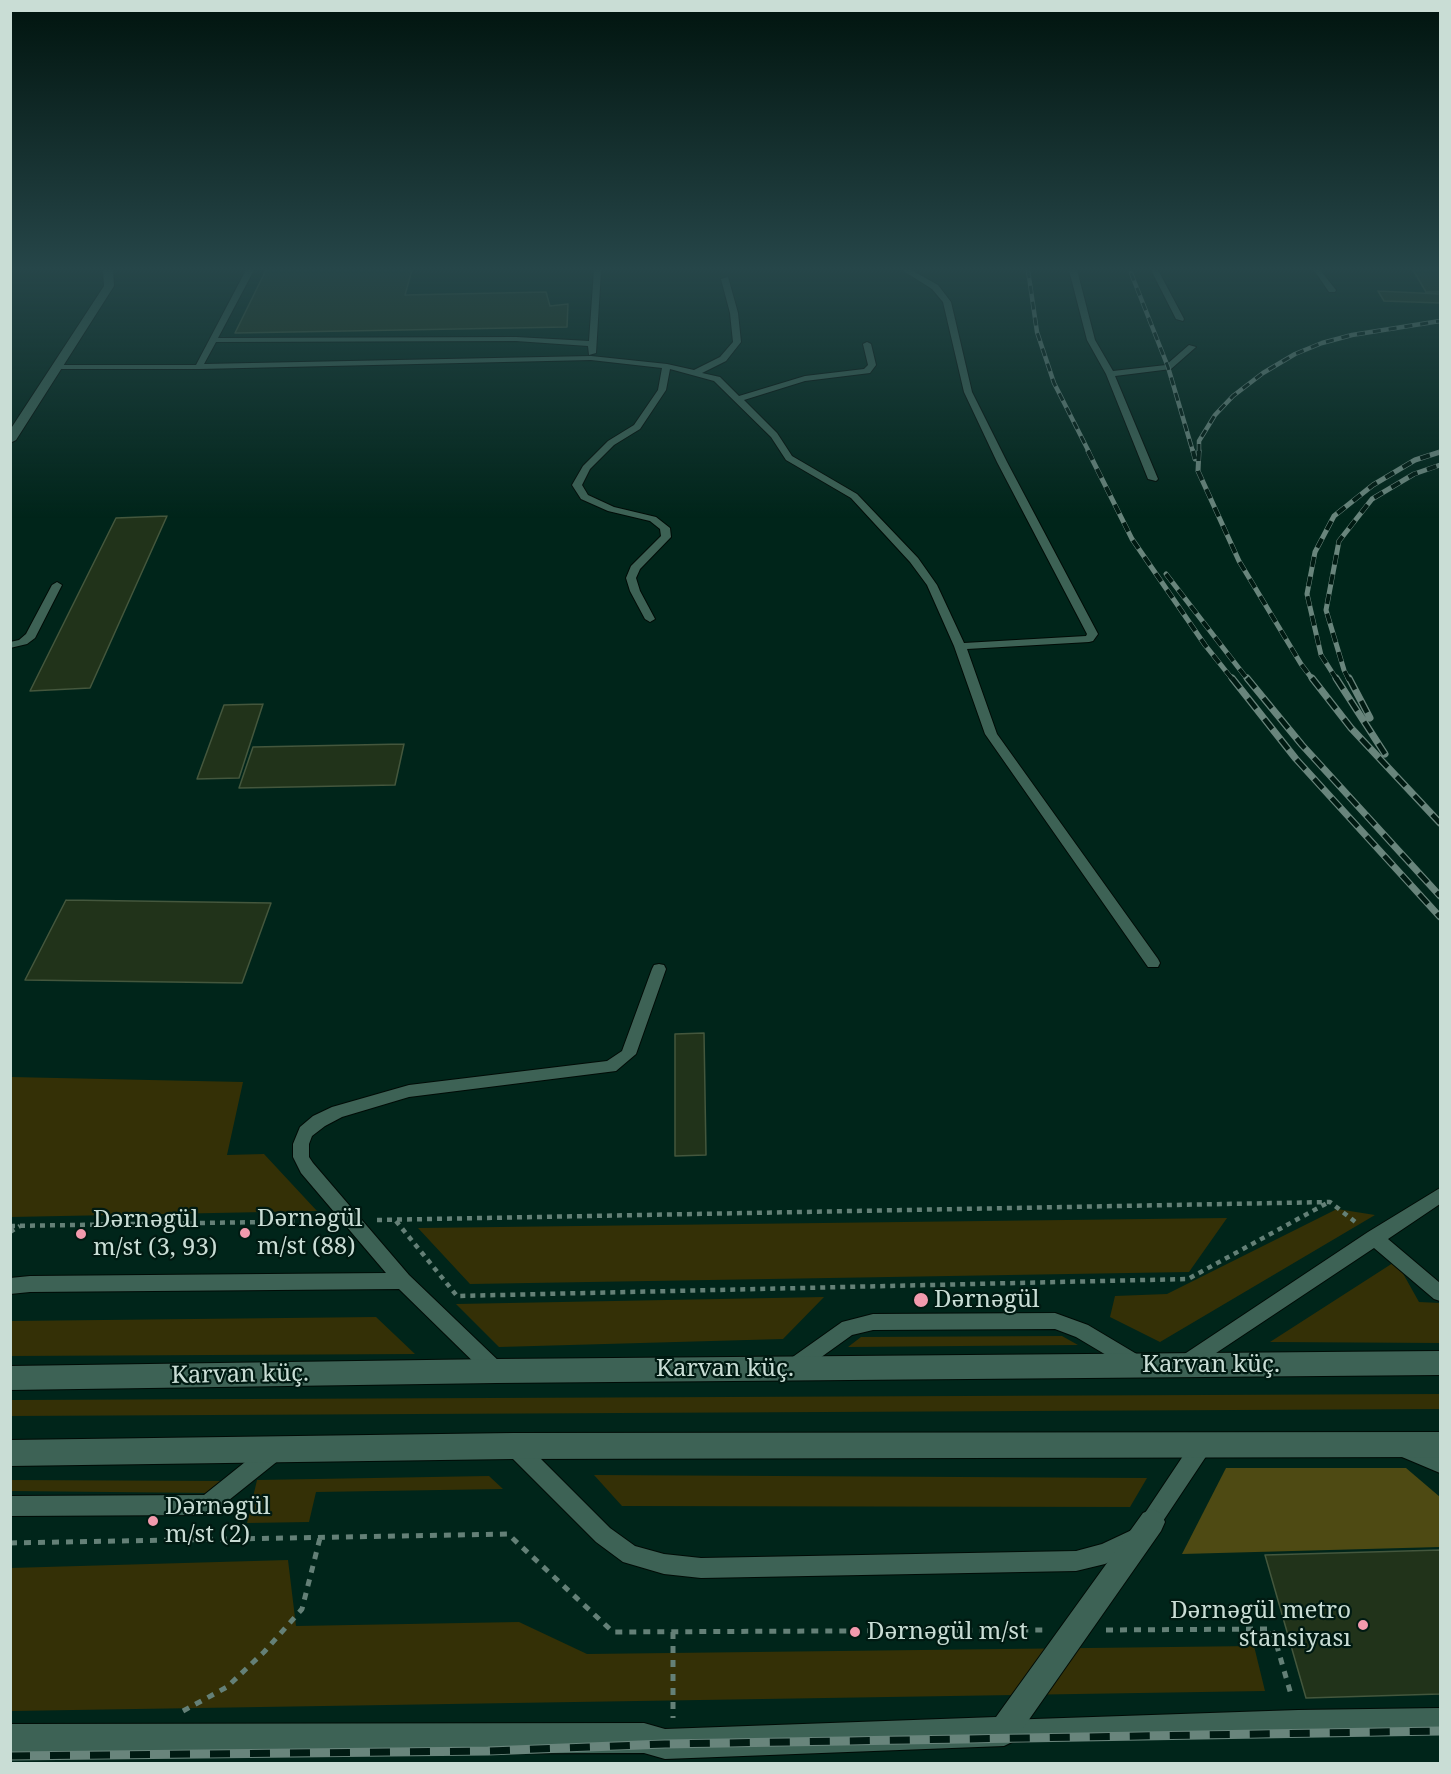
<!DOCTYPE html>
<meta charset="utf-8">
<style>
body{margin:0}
#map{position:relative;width:1451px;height:1774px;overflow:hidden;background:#00251a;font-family:"Noto Serif",serif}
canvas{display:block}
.frame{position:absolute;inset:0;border:12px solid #c9ddd5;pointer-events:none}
</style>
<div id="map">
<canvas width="1451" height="1774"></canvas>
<div class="frame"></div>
</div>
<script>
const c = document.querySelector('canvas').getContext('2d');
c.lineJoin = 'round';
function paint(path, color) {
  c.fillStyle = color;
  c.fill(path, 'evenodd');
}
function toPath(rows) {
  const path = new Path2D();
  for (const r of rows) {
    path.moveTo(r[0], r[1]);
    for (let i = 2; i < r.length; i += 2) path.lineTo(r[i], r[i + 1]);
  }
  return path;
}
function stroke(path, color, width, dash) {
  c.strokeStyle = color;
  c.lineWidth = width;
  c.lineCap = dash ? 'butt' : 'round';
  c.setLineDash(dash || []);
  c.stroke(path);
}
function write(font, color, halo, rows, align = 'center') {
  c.font = font + ' "Noto Serif",serif';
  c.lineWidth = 4.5;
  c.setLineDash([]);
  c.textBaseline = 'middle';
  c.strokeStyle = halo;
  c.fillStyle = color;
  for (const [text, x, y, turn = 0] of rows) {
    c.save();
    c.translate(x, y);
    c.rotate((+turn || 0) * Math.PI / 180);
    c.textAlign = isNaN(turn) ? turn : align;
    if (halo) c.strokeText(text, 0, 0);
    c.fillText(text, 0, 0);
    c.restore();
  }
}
paint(toPath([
 [11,1077,243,1082,227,1155,264,1154,317,1211,11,1217],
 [1337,1209,1375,1215,1160,1342,1110,1317,1115,1296,1167,1294],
 [1227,1218,1189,1272,470,1284,418,1228],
 [1396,1261,1419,1302,1440,1303,1440,1343,1270,1342],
 [824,1297,783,1339,499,1347,456,1304],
 [376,1317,415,1354,11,1356,11,1321],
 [1062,1336,1078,1345,848,1347,861,1337],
 [1440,1394,1440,1409,10,1416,11,1400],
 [594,1475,1147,1478,1130,1507,622,1506],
 [489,1476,503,1489,316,1492,309,1522,247,1523,257,1480],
 [11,1480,225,1481,208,1493,11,1491],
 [288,1560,296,1626,519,1622,587,1654,1254,1646,1265,1691,11,1711,10,1568]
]), '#343006');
paint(toPath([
 [1226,1468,1406,1468,1440,1497,1440,1547,1182,1554]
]), '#4e4a13');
const building = toPath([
 [266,270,412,270,405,295,546,292,550,306,568,304,567,327,235,333,266,270],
 [1413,270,1440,270,1440,292,1426,292,1413,270],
 [1378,291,1440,294,1440,303,1384,301,1378,291],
 [167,516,90,688,30,691,116,518,167,516],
 [263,704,239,778,197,779,224,705,263,704],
 [404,744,395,785,239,788,253,747,404,744],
 [66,900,271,903,242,983,25,980,66,900],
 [704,1033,706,1155,675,1156,675,1034,704,1033],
 [1440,1550,1440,1694,1306,1698,1265,1555,1440,1550]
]);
paint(building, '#21331a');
stroke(building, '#44573d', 1.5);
const lane = toPath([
 [246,270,254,270,218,338,516,337,589,341,594,270,601,270,596,353,589,355,588,346,516,341,216,342,204,364,591,356,667,364,694,370,720,357,733,342,730,313,721,279,728,277,738,313,741,342,726,361,702,373,720,377,739,396,805,376,864,369,868,365,863,344,867,342,871,344,876,365,870,373,805,381,744,400,777,433,792,456,857,494,918,558,937,585,964,643,1086,636,1087,634,997,462,964,392,943,302,932,289,902,270,911,270,938,285,951,302,972,392,1007,462,1098,634,1093,641,1089,642,967,649,997,734,1158,959,1160,963,1158,967,1148,967,985,734,954,646,927,585,910,562,851,498,786,460,771,437,714,381,670,369,666,390,640,429,614,445,590,469,582,485,588,495,614,507,656,517,670,528,671,537,640,569,636,578,640,591,655,619,650,622,645,619,630,591,626,578,631,566,661,536,660,529,650,521,608,511,581,499,572,485,583,466,608,441,634,425,658,390,662,368,591,360,199,369,57,369,53,367,57,365,196,365,246,270],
 [1069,270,1077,270,1095,340,1113,371,1166,365,1189,345,1196,347,1171,369,1115,376,1158,479,1156,481,1148,479,1106,374,1087,340,1069,270],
 [1151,270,1158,270,1184,319,1183,321,1176,319,1151,270],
 [1314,270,1320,270,1336,290,1335,292,1329,292,1314,270],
 [57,582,62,585,35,638,27,644,10,648,10,642,19,640,26,634,52,585,57,582],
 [659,964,664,965,666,969,636,1054,616,1071,409,1097,342,1117,325,1126,312,1136,309,1144,309,1157,313,1163,409,1275,503,1365,505,1371,503,1377,496,1380,489,1377,399,1289,30,1292,10,1294,10,1278,30,1276,386,1273,301,1173,293,1157,293,1144,300,1127,313,1116,332,1107,409,1085,607,1061,622,1051,652,969,654,965,659,964],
 [1440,1188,1440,1204,1388,1239,1440,1283,1440,1301,1434,1299,1374,1248,1192,1369,1186,1372,1180,1369,1177,1363,1180,1357,1368,1232,1440,1188],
 [1055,1313,1088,1325,1140,1356,1143,1362,1140,1368,1134,1371,1128,1368,1076,1337,1055,1329,873,1330,852,1335,799,1373,793,1376,787,1373,784,1367,787,1361,842,1322,873,1314,1055,1313],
 [1202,1436,1209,1438,1212,1445,1209,1452,1155,1533,1148,1536,1142,1533,1144,1539,1141,1546,1105,1564,1076,1571,701,1578,664,1574,623,1562,596,1542,508,1454,505,1447,508,1440,515,1438,522,1440,610,1528,635,1546,664,1554,701,1558,1076,1551,1102,1544,1134,1529,1140,1532,1138,1526,1141,1519,1195,1438,1202,1436],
 [1409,1441,1440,1454,1440,1473,1402,1457,1399,1450,1402,1443,1409,1441],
 [272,1443,279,1446,282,1453,279,1460,214,1512,207,1515,10,1516,10,1496,204,1495,265,1446,272,1443],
 [1440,1708,1440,1730,1298,1732,1005,1742,997,1739,994,1731,997,1723,1005,1720,1298,1710,1440,1708]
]);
const street = toPath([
 [103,270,113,270,114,286,16,440,10,443,10,430,104,286,103,270],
 [1152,1509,1161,1513,1165,1522,1161,1531,1014,1741,1004,1746,665,1759,644,1753,10,1754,10,1724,644,1723,665,1729,996,1717,1143,1513,1152,1509]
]);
const secondary = toPath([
 [1440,1351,1440,1375,496,1383,10,1390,10,1366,496,1359,1440,1351],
 [513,1433,1440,1432,1440,1457,513,1459,10,1466,10,1440,513,1433]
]);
stroke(lane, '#000b06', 2);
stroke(street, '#000b06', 2);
stroke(secondary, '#000b06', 2);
stroke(toPath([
 [377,1220,1330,1202,1358,1224],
 [396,1221,457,1296,1188,1279,1329,1202],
 [10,1226,328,1221],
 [10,1232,20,1226]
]), '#648077', 4.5, [5, 5]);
stroke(toPath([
 [10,1543,508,1534,613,1632,1045,1630],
 [1106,1630,1272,1629,1292,1698],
 [673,1632,673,1718],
 [183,1711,227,1687,264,1652,302,1609,320,1538]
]), '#648077', 5, [7, 7]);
paint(lane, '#3d6255');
paint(street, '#3d6255');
paint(secondary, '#3d6255');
const railFar3 = toPath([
 [1028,270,1037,332,1054,383,1089,452],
 [1131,273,1168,367,1193,452],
 [1199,452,1199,441,1215,415,1233,396,1263,373,1295,354,1322,343,1352,335,1440,321]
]);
const railFar2 = toPath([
 [1088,451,1132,539,1205,645,1233,680],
 [1193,451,1195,459],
 [1199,451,1198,471,1239,561,1301,664,1313,680],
 [1166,574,1248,680],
 [1337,680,1321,655,1307,594,1315,552,1334,516,1373,485,1415,460,1440,452],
 [1349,680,1344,670,1326,610,1339,541,1372,499,1414,474,1440,465]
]);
const railFar1 = toPath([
 [1232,678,1296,759,1440,917],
 [1247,678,1302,745,1440,896],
 [1312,678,1351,728,1440,823],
 [1336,678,1385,754],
 [1349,678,1370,718]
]);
const rail = toPath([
 [10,1756,488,1751,665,1744,1440,1731]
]);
stroke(railFar3, '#69857c', 4.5);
stroke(railFar2, '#69857c', 5);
stroke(railFar1, '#69857c', 7);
stroke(rail, '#69857c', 9);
stroke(railFar3, '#001a12', 3, [8]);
stroke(railFar2, '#001a12', 4, [10]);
stroke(railFar1, '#001a12', 4.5, [13]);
stroke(rail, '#001a12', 7, [20]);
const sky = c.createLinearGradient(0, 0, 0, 518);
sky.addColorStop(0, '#00140e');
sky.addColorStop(0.52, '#264649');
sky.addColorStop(1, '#26464900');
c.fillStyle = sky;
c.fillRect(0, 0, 1451, 518);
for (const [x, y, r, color] of [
 [245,1233,6,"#f29aad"],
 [81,1234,6,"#f29aad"],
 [921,1300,8,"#f29aad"],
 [153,1521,6,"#f29aad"],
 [1363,1625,6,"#f29aad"],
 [855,1632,6,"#f29aad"]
]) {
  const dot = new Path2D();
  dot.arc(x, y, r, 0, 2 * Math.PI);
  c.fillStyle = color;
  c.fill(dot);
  stroke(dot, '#001a12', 2);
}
write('24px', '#c9ddd5', '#001a12', [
 ["Dərnəgül",257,1219],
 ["m/st (88)",257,1247],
 ["Dərnəgül",93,1220],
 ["m/st (3, 93)",93,1248],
 ["Dərnəgül",934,1300],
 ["Dərnəgül",165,1507],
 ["m/st (2)",165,1535],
 ["Dərnəgül metro",1351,1611,"right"],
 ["stansiyası",1351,1639,"right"],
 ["Dərnəgül m/st",867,1632]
], 'left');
write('24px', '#c9ddd5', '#001a12', [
 ["Karvan küç.",1211,1365],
 ["Karvan küç.",725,1369],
 ["Karvan küç.",240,1375,-1]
]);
</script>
